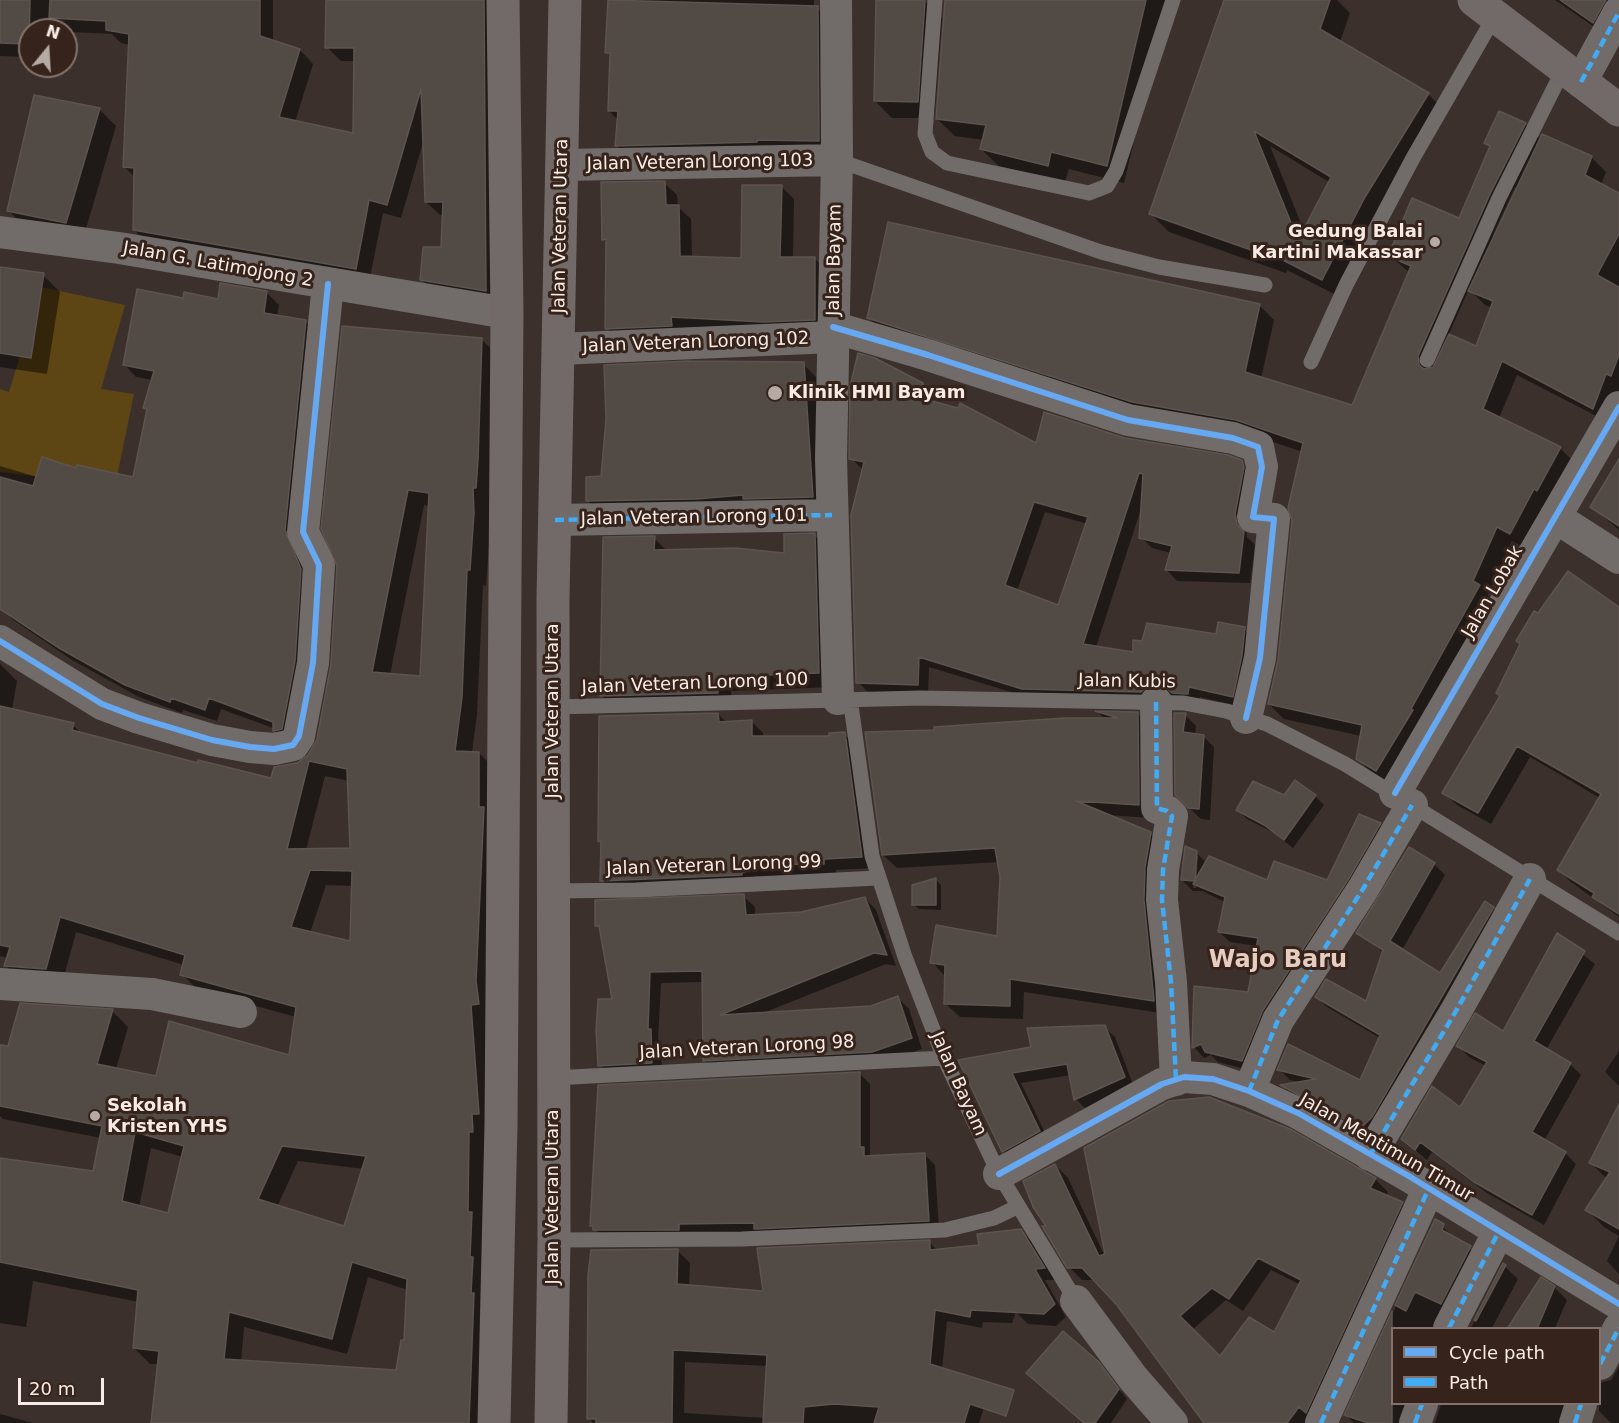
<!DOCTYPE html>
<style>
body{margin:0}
#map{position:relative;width:1619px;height:1423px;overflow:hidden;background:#3b302b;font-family:"DejaVu Sans",sans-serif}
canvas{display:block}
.legend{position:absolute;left:1391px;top:1327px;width:210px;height:78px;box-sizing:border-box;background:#36231b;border:2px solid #84736c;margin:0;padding:8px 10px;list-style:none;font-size:18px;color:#f8ebe5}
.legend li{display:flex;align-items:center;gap:12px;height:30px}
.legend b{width:30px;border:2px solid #84736c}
.north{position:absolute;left:18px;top:18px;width:60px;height:60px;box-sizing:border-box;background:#36231b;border:2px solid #84736c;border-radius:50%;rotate:18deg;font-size:16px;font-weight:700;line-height:24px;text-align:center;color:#f8ebe5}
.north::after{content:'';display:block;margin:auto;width:21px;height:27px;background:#b6aaa4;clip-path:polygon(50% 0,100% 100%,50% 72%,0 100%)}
.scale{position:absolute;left:18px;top:1378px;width:86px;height:27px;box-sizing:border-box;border:3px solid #f8ebe5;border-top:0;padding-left:8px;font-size:18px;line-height:21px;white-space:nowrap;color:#f8ebe5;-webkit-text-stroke:4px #36231b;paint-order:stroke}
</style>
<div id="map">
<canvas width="1619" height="1423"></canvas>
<ul class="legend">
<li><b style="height:8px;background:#66a8f1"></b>Cycle path</li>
<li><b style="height:8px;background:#42abf6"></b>Path</li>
</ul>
<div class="north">N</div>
<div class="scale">20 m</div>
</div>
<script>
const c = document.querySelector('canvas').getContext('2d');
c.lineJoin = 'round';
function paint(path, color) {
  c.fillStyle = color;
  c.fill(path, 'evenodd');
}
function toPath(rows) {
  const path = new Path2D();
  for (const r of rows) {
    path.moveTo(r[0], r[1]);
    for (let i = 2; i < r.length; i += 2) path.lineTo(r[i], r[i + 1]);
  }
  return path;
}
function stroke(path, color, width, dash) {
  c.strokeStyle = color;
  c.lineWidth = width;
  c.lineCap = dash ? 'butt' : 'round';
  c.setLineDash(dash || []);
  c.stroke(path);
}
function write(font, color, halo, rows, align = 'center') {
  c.font = font + ' "DejaVu Sans",sans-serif';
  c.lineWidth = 6;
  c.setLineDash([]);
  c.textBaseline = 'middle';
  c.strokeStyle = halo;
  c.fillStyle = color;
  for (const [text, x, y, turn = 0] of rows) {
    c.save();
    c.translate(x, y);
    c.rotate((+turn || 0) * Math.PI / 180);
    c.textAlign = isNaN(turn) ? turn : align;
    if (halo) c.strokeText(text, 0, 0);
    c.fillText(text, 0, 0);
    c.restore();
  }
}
paint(toPath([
 [41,287,125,305,101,389,134,394,115,486,0,472,0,389,9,392]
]), '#5e4614');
paint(toPath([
 [0,0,273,0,273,41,300,50,313,64,295,122,355,135,355,61,341,61,327,47,328,0,504,0,499,304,436,293,422,280,442,248,444,215,440,215,426,202,424,139,401,218,383,213,369,282,148,244,134,230,135,177,124,167,130,45,121,43,112,34,30,30,30,57,0,56],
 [614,0,814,0,814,8,817,8,835,25,836,158,634,163,616,145,618,120,609,111,611,56,607,52],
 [877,0,925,1,942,18,934,118,892,118,875,101],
 [1035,0,1174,0,1161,29,1124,183,1069,169,1065,182,999,166,981,149,984,140,955,136,937,119],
 [1224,0,1337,0,1350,13,1340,42,1428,94,1446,112,1340,297,1287,270,1286,273,1169,232,1150,213],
 [1270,146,1329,182,1304,231],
 [1555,0,1619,0,1609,37],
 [99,109,116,126,83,239,25,227,8,210],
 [1525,124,1541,140,1591,157,1606,172,1601,185,1619,196,1619,393,1608,422,1517,375,1499,418,1560,448,1575,463,1525,548,1512,541,1488,595,1494,602,1391,785,1373,774,1358,759,1361,736,1284,719,1269,704,1279,660,1303,452,1252,435,1148,417,884,333,869,318,1259,305,1274,320,1261,379,1353,407,1410,273,1390,256,1460,220,1491,148,1486,143],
 [1515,187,1518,189,1496,236,1493,235],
 [1469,289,1485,305,1492,308,1477,348,1448,336],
 [664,183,677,195,678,207,691,219,692,258,742,259,781,186,794,199,793,258,815,259,827,272,827,332,619,341,607,328,607,242,604,239],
 [0,268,43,275,60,292,47,374,0,367],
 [266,292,279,305,277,317,306,322,318,334,312,582,285,742,273,728,221,709,217,721,183,710,182,713,139,697,72,660,12,619,0,607,0,466,37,477,78,470,134,479,148,411,145,407,153,380,136,377,124,364,184,299,219,301],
 [481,339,498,355,491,504,489,503,490,530,486,586,483,585,477,714,472,753,479,753,495,769,486,1423,153,1423,159,1364,150,1364,134,1348,139,1302,33,1281,26,1327,0,1323,0,1160,94,1173,101,1138,3,1119,0,1116,0,1046,9,1048,112,1011,128,1027,116,1069,157,1078,290,1057,296,1017,198,990,182,974,184,965,76,932,62,984,22,982,6,966,8,958,0,956,0,664,17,681,12,710,73,725,82,734,199,765,273,780,298,764,308,757,316,746,332,666,338,565],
 [424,505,430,506,422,677,390,675],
 [325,776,349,781,351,849,306,850],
 [326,885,353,886,352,943,310,933],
 [151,1148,183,1157,169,1215,139,1207],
 [298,1161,364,1169,345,1228,277,1207],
 [368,1277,408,1290,405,1342,397,1372,241,1362,244,1327,347,1354],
 [803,364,816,377,825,510,601,514,588,501,603,478],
 [922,385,933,396,931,403,1037,445,1124,439,1242,462,1253,473,1246,526,1247,537,1255,545,1250,583,1177,581,1167,570,1171,553,1152,548,1141,537,1142,506,1096,647,1134,654,1244,629,1255,640,1243,707,1200,697,1199,704,1168,694,1034,699,929,667,928,695,869,693,858,682,863,470,851,458],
 [1045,512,1088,524,1059,607,1017,591],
 [1619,464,1619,530,1592,507],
 [814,535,829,550,833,687,731,691,732,707,616,710,601,695,654,538,668,552,786,555],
 [1619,608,1619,917,1571,882,1559,870,1600,798,1530,757,1491,824,1457,805,1444,793],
 [1099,713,1137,713,1151,727,1152,818,1107,815,1150,834,1164,847,1167,1014,1024,992,1023,1019,960,1017,946,1004,945,976,932,962,998,938,1001,877,999,862,897,868,883,855,936,731,1105,719],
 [718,714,727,723,751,721,763,733,763,737,831,737,844,734,856,746,873,868,836,870,836,875,755,876,756,883,614,892,602,880],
 [1176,714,1185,715,1196,726,1195,735,1203,736,1214,747,1210,820,1201,819,1176,795],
 [1315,796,1324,805,1293,848,1274,833,1247,819,1238,810,1285,797],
 [1380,824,1391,835,1253,1071,1218,1062,1211,1055,1204,1058,1194,1047,1249,994,1258,946,1230,942,1219,932,1225,902,1202,891,1193,891,1182,880,1196,853,1207,863,1268,882,1328,882],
 [1196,856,1198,856,1196,888,1193,888],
 [1434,864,1445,875,1402,950,1440,975,1493,908,1504,919,1372,1138,1292,1096,1283,1086,1302,1083,1290,1080,1279,1069,1360,1082,1380,1038,1327,1007,1316,997,1367,1003,1384,953,1358,932],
 [936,880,941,885,941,910,919,909,913,904],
 [743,896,755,907,755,916,802,914,865,898,876,910,896,966,886,964,763,1013,871,1007,898,998,909,1009,922,1049,884,1062,715,1071,704,1060,704,982,661,983,658,1039,661,1042,662,1074,611,1076,600,1065,614,1001,601,929,597,925],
 [1558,935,1595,964,1546,1050,1570,1064,1581,1075,1544,1141,1565,1153,1576,1164,1544,1225,1487,1193,1432,1152,1427,1160,1402,1139,1461,1109,1486,1066,1469,1057,1458,1046,1503,1033],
 [1104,1027,1115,1037,1134,1087,1086,1109,1076,1099,1071,1075,1021,1083,1049,1141,1013,1161,1003,1151,961,1061,1032,1048],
 [1619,1051,1619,1086,1605,1072],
 [860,1074,870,1084,870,1157,924,1154,935,1165,939,1231,605,1240,592,1225,595,1180,595,1134],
 [1619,1108,1619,1236,1604,1227,1587,1210,1607,1179,1591,1163],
 [1055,1165,1068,1178,1107,1261,1375,1179,1388,1192,1385,1197,1402,1204,1415,1217,1320,1423,1206,1423,1153,1348,1095,1280,1082,1280,1069,1267,1049,1227],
 [1271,1270,1301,1285,1275,1334,1220,1359,1192,1330,1226,1300,1243,1311],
 [1435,1221,1483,1261,1448,1328,1392,1328,1392,1404,1423,1404,1414,1423,1354,1423,1346,1415],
 [1020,1230,1033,1243,1055,1280,1045,1280,1066,1317,1056,1326,1028,1324,1016,1312,1012,1323,983,1322,982,1328,947,1321,942,1369,989,1392,979,1423,593,1423,589,1418,678,1251,690,1263,689,1286,764,1292,929,1242,937,1250,981,1246],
 [685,1362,768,1366,765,1418,684,1413],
 [1619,1236,1619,1274,1607,1261],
 [1503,1265,1518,1279,1492,1328,1471,1328],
 [1554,1287,1567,1300,1555,1328,1509,1328],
 [1619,1367,1619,1423,1611,1423,1599,1411,1600,1383,1611,1380],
 [1101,1368,1127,1399,1111,1423,1085,1423],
 [1441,1404,1582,1404,1574,1423,1435,1423],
 [0,1414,33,1423,0,1423]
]), '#0007');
const building = toPath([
 [0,0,30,0,29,44,0,43,0,0],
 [50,0,260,0,260,36,300,49,279,117,353,133,354,48,325,48,326,0,484,0,486,291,420,280,423,247,441,247,443,202,425,202,421,89,387,205,369,200,356,269,133,230,134,168,123,167,129,34,106,30,106,21,49,18,50,0],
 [608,0,818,6,819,141,757,140,757,142,615,146,618,111,608,111,610,53,605,53,608,0],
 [876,0,925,0,918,102,874,101,876,0],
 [945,0,1146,0,1107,166,1051,152,1048,166,980,149,986,125,936,119,945,0],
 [1224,0,1330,0,1320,29,1429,93,1365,197,1322,280,1269,253,1268,256,1149,214,1224,0],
 [1254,131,1331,177,1298,240,1254,131],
 [1560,0,1606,0,1593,23,1560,0],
 [34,95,100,108,66,223,7,211,34,95],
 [1499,111,1526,123,1490,194,1418,356,1419,365,1424,369,1433,367,1449,334,1476,346,1493,301,1468,291,1542,134,1592,156,1585,175,1619,193,1619,234,1597,275,1619,287,1619,355,1611,376,1606,374,1593,409,1502,361,1483,409,1561,447,1537,491,1534,489,1510,534,1497,527,1473,581,1480,585,1411,709,1413,710,1376,771,1356,759,1362,725,1268,704,1278,660,1292,521,1288,508,1303,443,1236,420,1132,402,867,318,888,222,1260,304,1245,372,1352,405,1411,266,1388,256,1412,198,1459,218,1490,146,1484,143,1499,111],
 [665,181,666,205,679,205,680,256,741,258,742,185,782,185,780,257,815,257,815,320,763,322,671,317,672,326,605,329,606,239,602,240,601,182,665,181],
 [0,267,44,273,31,358,0,353,0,267],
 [220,283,267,291,264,313,306,320,285,530,301,569,295,661,282,729,273,731,273,722,209,698,205,710,171,698,170,702,125,685,59,648,0,609,0,477,33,486,42,457,76,468,77,465,133,477,147,409,143,408,154,371,123,365,137,289,183,298,184,292,218,299,220,283],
 [342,326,482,338,478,459,476,488,473,488,474,513,470,570,467,570,462,697,455,751,479,752,479,807,484,807,476,981,479,1004,471,1005,479,1114,472,1114,473,1132,469,1132,468,1212,472,1212,470,1257,473,1257,471,1293,474,1293,469,1423,151,1423,159,1351,133,1348,138,1290,0,1262,0,1158,93,1171,102,1126,0,1106,0,1045,8,1046,20,1003,113,1009,97,1064,156,1076,169,1021,289,1055,296,1007,180,975,185,955,60,917,46,969,4,966,10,947,0,945,0,706,74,723,72,730,198,763,198,760,271,778,274,767,297,763,308,755,317,739,331,664,337,566,321,529,342,326],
 [408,490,429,493,420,676,372,672,408,490],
 [309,761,347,769,350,848,287,849,309,761],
 [310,870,352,871,350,941,291,927,310,870],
 [135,1132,184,1146,168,1213,122,1201,135,1132],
 [282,1146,366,1156,344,1226,258,1199,282,1146],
 [352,1262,407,1279,404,1340,401,1340,396,1370,224,1359,229,1312,332,1339,352,1262],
 [858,353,875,358,923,383,920,398,958,408,960,403,1036,443,1044,412,1125,438,1228,455,1242,460,1244,467,1235,514,1237,524,1244,532,1239,573,1165,570,1172,546,1139,538,1143,474,1139,473,1083,644,1133,652,1133,640,1142,641,1147,623,1216,634,1218,622,1245,627,1242,655,1233,697,1189,687,1188,694,1172,693,1165,687,1156,684,1147,686,1141,692,1022,689,919,657,918,685,856,683,851,515,864,462,849,459,850,387,858,353],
 [1034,502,1088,517,1058,605,1005,585,1034,502],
 [689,361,804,362,813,497,743,499,743,495,696,499,586,501,586,477,601,476,606,419,604,365,689,361],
 [1619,459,1619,526,1590,507,1619,459],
 [815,533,819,673,717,677,718,693,600,696,603,537,655,536,654,550,735,548,784,553,784,534,815,533],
 [1568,571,1619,607,1619,914,1592,897,1594,893,1557,870,1601,794,1517,746,1478,813,1442,793,1500,696,1496,693,1520,644,1516,641,1534,611,1538,613,1568,571],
 [1095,711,1138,712,1139,805,1076,801,1151,832,1145,867,1144,900,1154,1001,1010,979,1010,1006,944,1004,945,965,930,963,936,925,997,936,1000,877,995,848,882,855,865,732,934,730,934,727,1065,718,1118,718,1095,711],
 [718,713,719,722,752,720,752,736,829,736,829,733,845,732,862,857,824,859,824,864,744,865,745,872,742,872,742,875,600,881,601,842,598,841,599,716,718,713],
 [1174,713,1186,713,1183,732,1204,735,1199,809,1188,808,1175,795,1174,713],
 [1295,780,1316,795,1284,840,1264,825,1236,810,1253,781,1284,795,1295,780],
 [1359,814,1381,823,1348,880,1263,1010,1242,1061,1205,1052,1201,1044,1192,1048,1194,986,1248,992,1258,938,1218,932,1225,897,1193,884,1195,881,1181,880,1185,846,1197,851,1195,880,1209,856,1267,880,1274,861,1327,880,1359,814],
 [1409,847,1435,863,1390,941,1440,973,1485,901,1494,907,1372,1117,1361,1128,1280,1085,1316,1079,1277,1070,1288,1044,1360,1080,1380,1035,1315,997,1326,979,1366,1001,1383,950,1356,933,1409,847],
 [936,878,936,905,912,905,912,885,936,878],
 [744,894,746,915,801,912,865,897,887,955,874,953,720,1015,871,1006,898,996,912,1038,872,1052,703,1061,702,971,650,972,648,1029,651,1029,652,1063,598,1066,596,1030,598,999,612,999,599,926,595,926,595,900,744,894],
 [1557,933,1585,951,1534,1041,1571,1063,1532,1132,1566,1152,1532,1215,1474,1182,1420,1142,1415,1150,1401,1139,1432,1086,1460,1107,1487,1062,1456,1046,1475,1013,1503,1031,1557,933],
 [1105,1025,1125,1077,1074,1100,1067,1064,1012,1073,1040,1131,1002,1152,958,1060,1031,1047,1027,1028,1105,1025],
 [860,1072,860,1147,864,1147,864,1156,925,1153,929,1221,754,1229,754,1223,679,1224,679,1230,593,1230,593,1226,590,1226,598,1085,860,1072],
 [1209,1097,1290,1129,1376,1178,1370,1188,1403,1202,1306,1413,1299,1407,1287,1423,1204,1423,1116,1304,1082,1268,1067,1268,1042,1226,1046,1226,1033,1207,1023,1181,1055,1164,1099,1256,1105,1254,1084,1148,1169,1101,1209,1097],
 [1258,1258,1301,1280,1274,1332,1249,1317,1220,1356,1180,1316,1212,1288,1229,1299,1258,1258],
 [1619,1104,1619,1229,1585,1210,1610,1172,1589,1163,1619,1104],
 [1435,1219,1444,1224,1442,1230,1471,1246,1441,1304,1415,1292,1406,1311,1395,1305,1435,1219],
 [1021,1229,1045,1268,1035,1269,1055,1304,1044,1314,971,1310,970,1317,935,1310,930,1364,1014,1390,1006,1416,970,1404,964,1423,874,1423,879,1407,834,1404,804,1407,803,1423,763,1423,767,1355,673,1350,672,1423,596,1423,596,1419,587,1419,588,1275,591,1250,678,1249,677,1284,763,1291,757,1248,930,1240,930,1250,979,1245,977,1234,1021,1229],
 [1503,1263,1506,1265,1476,1321,1474,1320,1503,1263],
 [1541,1277,1555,1286,1537,1329,1507,1329,1541,1277],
 [1392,1311,1392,1423,1368,1423,1344,1415,1392,1311],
 [1063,1331,1099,1362,1119,1389,1095,1423,1084,1423,1026,1373,1063,1331]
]);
paint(building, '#524a44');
stroke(building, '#5d544f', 1.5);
stroke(toPath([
 [935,0,925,134,932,152,947,163,1089,193,1107,186,1116,171,1173,0],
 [837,160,1101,252,1159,267,1265,285],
 [1427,360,1499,198,1564,68],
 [1311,362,1346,285,1413,158,1496,14],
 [850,698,872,856,905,957,944,1058,999,1174,1076,1301],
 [553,707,921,698,1184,703,1226,711,1267,724,1345,764,1619,933],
 [552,891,636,890,878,878],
 [552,1078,944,1058],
 [554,1240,742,1239,945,1230,994,1218,1017,1207]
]), '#716c6a', 15);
stroke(toPath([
 [836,0,837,160,831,459,838,699],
 [1581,82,1619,12],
 [563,165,837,160],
 [0,232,119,248,507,313],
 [833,327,928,355,1128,420,1233,438,1258,447,1262,467,1253,517,1274,519,1260,658,1246,718],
 [558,349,833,337],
 [1555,517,1619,558],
 [555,520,832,515],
 [0,641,102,704,139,718,212,740,250,747,274,749,293,745,299,736,313,663,319,565,303,532,328,284],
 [1156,702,1157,808,1167,811,1172,816,1163,870,1162,900,1171,982,1176,1080],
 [1395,793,1619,407],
 [0,984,152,994,241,1012],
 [1249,1091,1278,1020,1363,889,1412,805],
 [1370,1155,1456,1011,1530,879],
 [999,1174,1162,1084,1184,1077,1213,1079,1249,1091,1298,1113,1407,1175,1619,1304],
 [1076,1301,1133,1378,1172,1423],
 [1449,1328,1499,1231],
 [1600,1364,1619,1328],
 [1321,1423,1429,1188],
 [1415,1423,1422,1404],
 [1575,1423,1581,1404]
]), '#716c6a', 32);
stroke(toPath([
 [1474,0,1619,110],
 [494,1423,501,1125,507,313,503,0],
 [551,1423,554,1240,553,598,565,0]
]), '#726a68', 33);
stroke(toPath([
 [1581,82,1619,12],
 [555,520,832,515],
 [1156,702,1157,808,1167,811,1172,816,1163,870,1162,900,1171,982,1176,1080],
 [1249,1091,1278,1020,1363,889,1412,805],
 [1370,1155,1456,1011,1530,879],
 [1449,1328,1499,1231],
 [1600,1364,1619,1328],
 [1321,1423,1429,1188],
 [1415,1423,1422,1404],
 [1575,1423,1581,1404]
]), '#42abf6', 4.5, [9, 4.5]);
stroke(toPath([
 [833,327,928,355,1128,420,1233,438,1258,447,1262,467,1253,517,1274,519,1260,658,1246,718],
 [0,641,102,704,139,718,212,740,250,747,274,749,293,745,299,736,313,663,319,565,303,532,328,284],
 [1395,793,1619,407],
 [999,1174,1162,1084,1184,1077,1213,1079,1249,1091,1298,1113,1407,1175,1619,1304]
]), '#66a8f1', 6);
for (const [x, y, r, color] of [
 [1435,242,6,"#b6aaa4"],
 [775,393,8,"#b6aaa4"],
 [95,1116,6,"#b6aaa4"]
]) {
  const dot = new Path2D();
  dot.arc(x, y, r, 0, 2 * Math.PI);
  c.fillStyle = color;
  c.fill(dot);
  stroke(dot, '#36231b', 2);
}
write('18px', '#f8ebe5', '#36231b', [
 ["Jalan Veteran Lorong 103",700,163,-1],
 ["Jalan Veteran Utara",561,226,-89],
 ["Jalan Bayam",835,260,-89],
 ["Jalan G. Latimojong 2",218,265,10],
 ["Jalan Veteran Lorong 102",696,343,-2],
 ["Jalan Veteran Lorong 101",694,518,-1],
 ["Jalan Lobak",1493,592,-60],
 ["Jalan Kubis",1127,682,1],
 ["Jalan Veteran Lorong 100",695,684,-2],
 ["Jalan Veteran Utara",553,711,-90],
 ["Jalan Veteran Lorong 99",714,866,-2],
 ["Jalan Veteran Lorong 98",747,1048,-3],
 ["Jalan Bayam",958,1084,66],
 ["Jalan Mentimun Timur",1386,1148,30],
 ["Jalan Veteran Utara",553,1197,-90]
]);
write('bold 18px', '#f8ebe5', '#36231b', [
 ["Gedung Balai",1423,232,"right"],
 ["Kartini Makassar",1423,253,"right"],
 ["Klinik HMI Bayam",788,393],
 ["Sekolah",107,1106],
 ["Kristen YHS",107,1127]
], 'left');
write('bold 24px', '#e6ccc1', '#36231b', [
 ["Wajo Baru",1278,961]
]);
</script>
